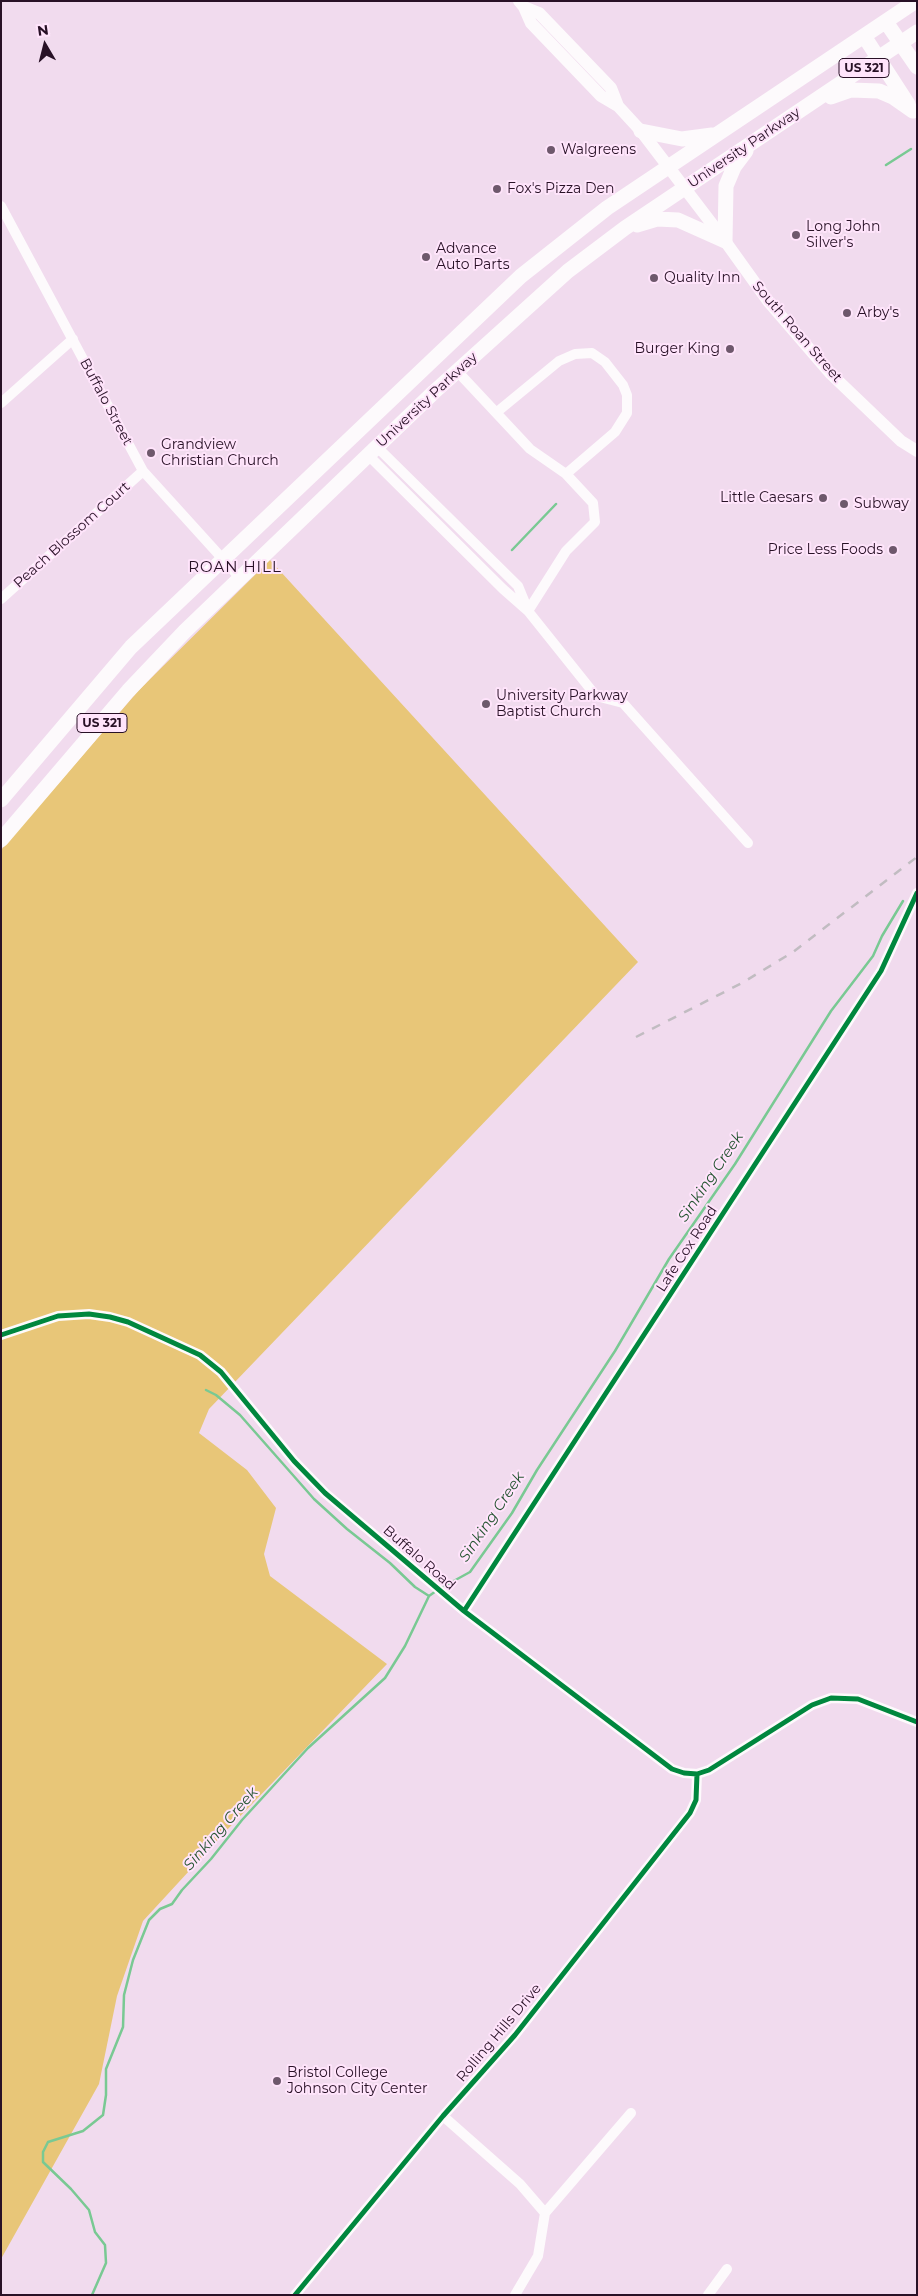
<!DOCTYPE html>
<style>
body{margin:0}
#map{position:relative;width:918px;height:2296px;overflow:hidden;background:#f1dbee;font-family:Montserrat,sans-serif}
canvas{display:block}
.frame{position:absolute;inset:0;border:2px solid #281126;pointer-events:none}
.north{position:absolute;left:20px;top:20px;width:50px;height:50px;-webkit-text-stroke:4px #ffe4fb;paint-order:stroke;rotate:352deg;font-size:14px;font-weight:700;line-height:20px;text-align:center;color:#281126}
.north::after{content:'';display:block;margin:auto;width:18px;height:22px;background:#281126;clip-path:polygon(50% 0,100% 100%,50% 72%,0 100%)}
</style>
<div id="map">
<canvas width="918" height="2296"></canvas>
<div class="frame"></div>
<div class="north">N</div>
</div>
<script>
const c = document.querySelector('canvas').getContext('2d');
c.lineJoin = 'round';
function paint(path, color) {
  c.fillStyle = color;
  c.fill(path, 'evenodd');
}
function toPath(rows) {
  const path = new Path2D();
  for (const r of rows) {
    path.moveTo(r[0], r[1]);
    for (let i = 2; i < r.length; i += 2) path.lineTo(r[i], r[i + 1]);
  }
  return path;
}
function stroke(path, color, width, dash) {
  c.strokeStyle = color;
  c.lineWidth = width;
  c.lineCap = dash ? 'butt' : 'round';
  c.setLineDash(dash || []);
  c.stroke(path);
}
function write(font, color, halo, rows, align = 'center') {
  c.font = font + ' Montserrat,sans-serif';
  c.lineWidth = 4;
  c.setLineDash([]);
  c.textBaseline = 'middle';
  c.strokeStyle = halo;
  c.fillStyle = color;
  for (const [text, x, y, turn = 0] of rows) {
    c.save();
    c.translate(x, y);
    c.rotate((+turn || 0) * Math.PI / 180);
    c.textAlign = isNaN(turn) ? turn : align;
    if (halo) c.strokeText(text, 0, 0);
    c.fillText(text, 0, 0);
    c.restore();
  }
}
paint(toPath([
 [270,560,638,962,209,1409,199,1433,247,1470,276,1508,264,1554,270,1576,387,1664,225,1832,143,1921,117,1996,99,2084,1,2259,1,850,139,690]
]), '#e8c678');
stroke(toPath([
 [886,165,911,149],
 [512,550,556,504],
 [206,1390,216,1395,240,1415,314,1499,347,1529,390,1563,415,1587,429,1596],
 [441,1588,470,1572,512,1513,537,1470,615,1351,669,1259,735,1164,831,1011,873,956,882,936,903,901],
 [92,2295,106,2263,105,2245,95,2232,89,2210,71,2189,43,2162,43,2152,48,2142,83,2131,103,2115,106,2095,106,2069,123,2027,124,1995,133,1960,149,1920,160,1909,172,1904,182,1890,211,1859,242,1820,308,1748,385,1678,405,1646,429,1596,436,1591]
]), '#79c993', 2.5);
stroke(toPath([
 [1,206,143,471,240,578],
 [457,371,530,449,566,474,593,503,595,522,566,551,528,611],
 [1,403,73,339],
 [497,412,559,361,575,354,592,353,605,362,623,385,627,395,627,413,615,432,566,474],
 [377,447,518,586,527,608],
 [368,455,503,589,528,611,596,696,623,703,748,843],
 [1,599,143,471],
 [1,1335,58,1316,89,1314,110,1317,128,1322,200,1355,221,1372,294,1461,325,1493,464,1611,672,1769,684,1773,697,1774,709,1770,812,1705,831,1698,858,1699,917,1722],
 [464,1611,881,971,917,893],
 [443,2116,520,2184,545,2213],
 [295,2295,443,2116,515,2035,690,1813,696,1800,697,1774],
 [515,2295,538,2256,545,2213,631,2113],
 [708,2295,727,2269]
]), '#fdfafc', 10);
stroke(toPath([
 [519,1,524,7,531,23,601,96,618,106,641,131,725,241,768,301,831,374,901,441,917,451],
 [524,7,539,13,611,88,618,106]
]), '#fdfafc', 12);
stroke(toPath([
 [886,22,917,67],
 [864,36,908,104],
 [831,97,851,90,879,91,893,97,913,111],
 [641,131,682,139,712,135],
 [637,225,657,219,678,220,725,241,726,186,734,167,746,151],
 [1,800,131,647,521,276,607,208,916,1],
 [1,840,128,691,185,631,434,392,568,271,625,228,917,32]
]), '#fdfafc', 15);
stroke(toPath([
 [636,1037,742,983,793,952,917,857]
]), '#c1bcc1', 2.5, [9, 9]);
stroke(toPath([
 [1,1335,58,1316,89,1314,110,1317,128,1322,200,1355,221,1372,294,1461,325,1493,464,1611,672,1769,684,1773,697,1774,709,1770,812,1705,831,1698,858,1699,917,1722],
 [464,1611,881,971,917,893],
 [295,2295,443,2116,515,2035,690,1813,696,1800,697,1774]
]), '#00873e', 5);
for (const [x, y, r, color] of [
 [551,150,5,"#6e586c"],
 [497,189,5,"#6e586c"],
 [796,235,5,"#6e586c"],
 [426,257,5,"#6e586c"],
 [654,278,5,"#6e586c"],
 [847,313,5,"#6e586c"],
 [730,349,5,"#6e586c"],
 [151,453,5,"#6e586c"],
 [823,498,5,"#6e586c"],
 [844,504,5,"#6e586c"],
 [893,550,5,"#6e586c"],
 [486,704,5,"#6e586c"],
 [277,2081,5,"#6e586c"]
]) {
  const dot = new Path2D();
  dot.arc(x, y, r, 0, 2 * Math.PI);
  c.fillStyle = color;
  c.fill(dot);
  stroke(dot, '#ffe4fb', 2);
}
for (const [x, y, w] of [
 [864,68,50],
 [102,723,50]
]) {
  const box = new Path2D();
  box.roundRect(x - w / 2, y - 9.5, w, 19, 4);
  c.fillStyle = '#ffe4fb';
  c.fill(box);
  stroke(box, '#281126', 1);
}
write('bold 12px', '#281126', null, [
 ["US 321",864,68],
 ["US 321",102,723]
]);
write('14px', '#281126', '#ffe4fb', [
 ["University Parkway",744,148,-34],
 ["South Roan Street",797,332,49],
 ["University Parkway",427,400,-43],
 ["Buffalo Street",106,402,62],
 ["Peach Blossom Court",72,535,-42],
 ["Lafe Cox Road",687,1249,-57],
 ["Buffalo Road",419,1558,41],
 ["Rolling Hills Drive",499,2033,-50]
]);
write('14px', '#281126', '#ffe4fb', [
 ["Walgreens",561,150],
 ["Fox's Pizza Den",507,189],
 ["Long John",806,227],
 ["Silver's",806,243],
 ["Advance",436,249],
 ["Auto Parts",436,265],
 ["Quality Inn",664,278],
 ["Arby's",857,313],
 ["Burger King",720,349,"right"],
 ["Grandview",161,445],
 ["Christian Church",161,461],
 ["Little Caesars",813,498,"right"],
 ["Subway",854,504],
 ["Price Less Foods",883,550,"right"],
 ["University Parkway",496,696],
 ["Baptist Church",496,712],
 ["Bristol College",287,2073],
 ["Johnson City Center",287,2089]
], 'left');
c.letterSpacing = '1px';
write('15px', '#281126', '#ffe4fb', [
 ["ROAN HILL",235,568]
]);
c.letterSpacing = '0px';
write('italic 15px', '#265532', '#ffe4fb', [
 ["Sinking Creek",711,1177,-56],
 ["Sinking Creek",492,1517,-56],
 ["Sinking Creek",221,1829,-49]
]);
</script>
